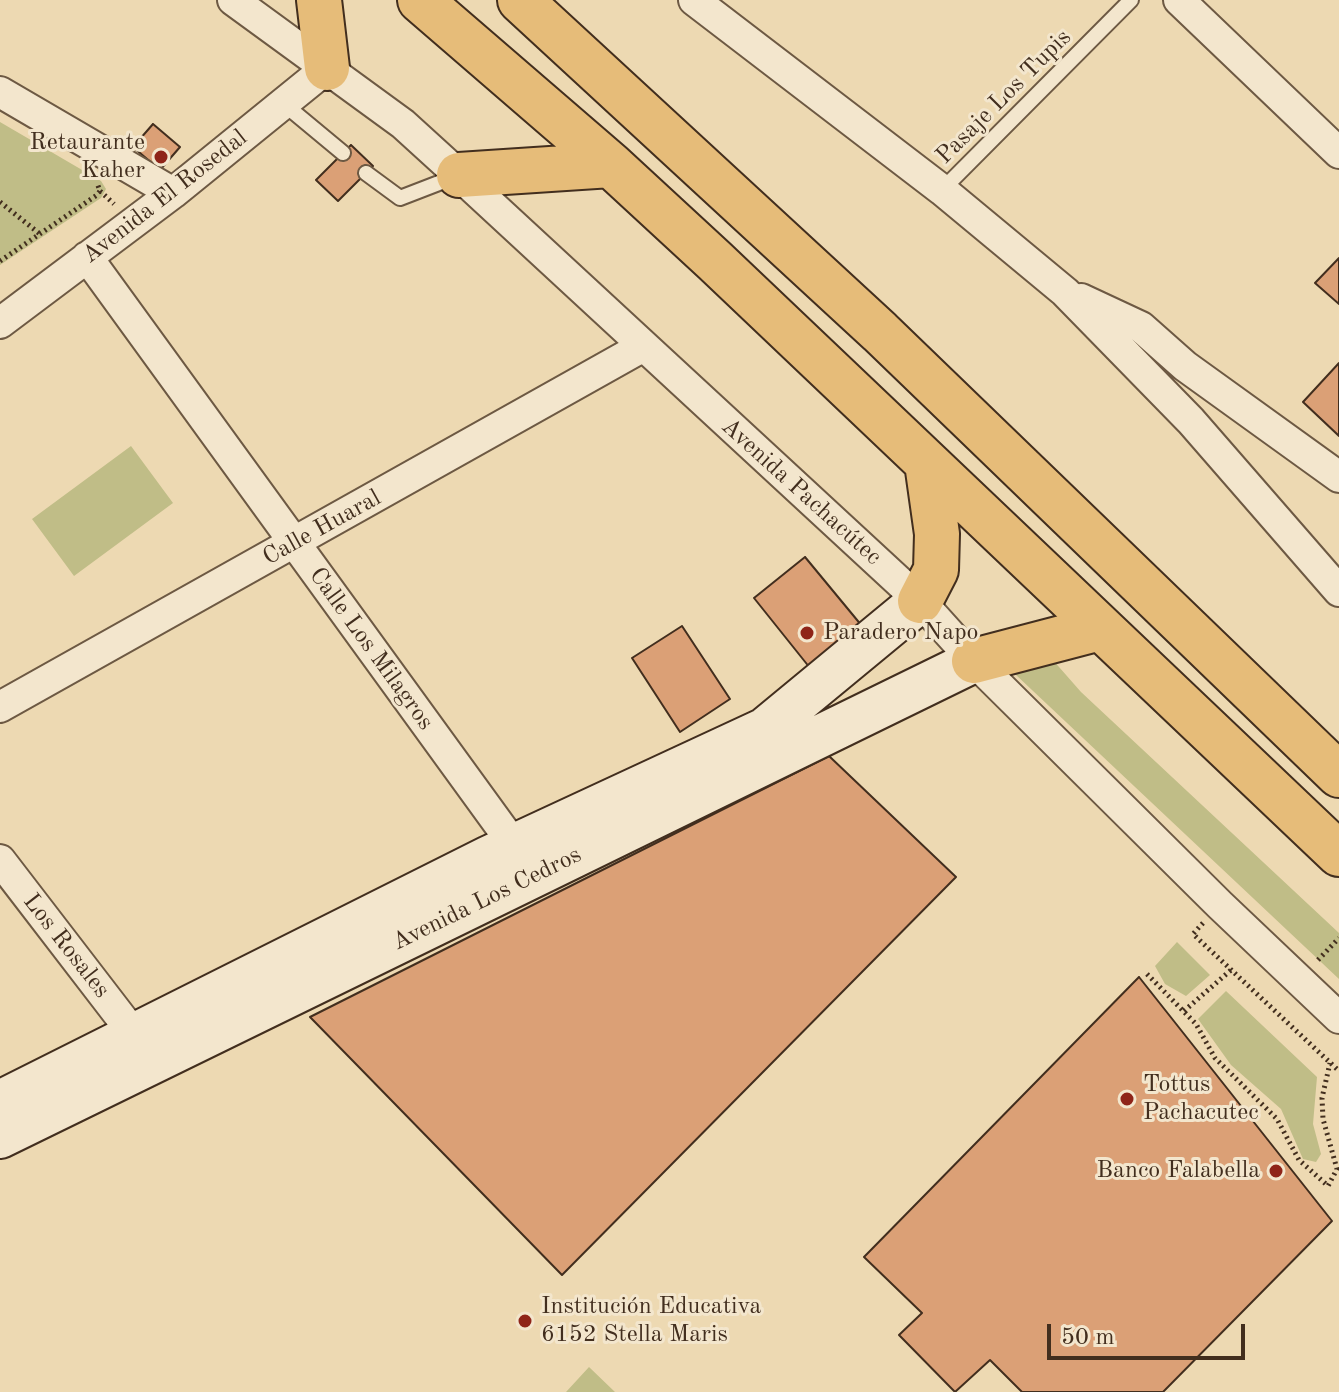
<!DOCTYPE html>
<meta charset="utf-8">
<style>
body{margin:0}
#map{position:relative;width:1339px;height:1392px;overflow:hidden;background:#edd9b2;font-family:"Old Standard TT",serif}
canvas{display:block}
.scale{position:absolute;left:1047px;top:1324px;width:198px;height:36px;box-sizing:border-box;border:4px solid #422e1e;border-top:0;padding-left:10px;font-size:24px;line-height:28px;white-space:nowrap;color:#422e1e;-webkit-text-stroke:6px #f3e6cd;paint-order:stroke}
</style>
<div id="map">
<canvas width="1339" height="1392"></canvas>
<div class="scale">50 m</div>
</div>
<script>
const c = document.querySelector('canvas').getContext('2d');
c.lineJoin = 'round';
function paint(path, color) {
  c.fillStyle = color;
  c.fill(path, 'evenodd');
}
function toPath(rows) {
  const path = new Path2D();
  for (const r of rows) {
    path.moveTo(r[0], r[1]);
    for (let i = 2; i < r.length; i += 2) path.lineTo(r[i], r[i + 1]);
  }
  return path;
}
function stroke(path, color, width, dash) {
  c.strokeStyle = color;
  c.lineWidth = width;
  c.lineCap = dash ? 'butt' : 'round';
  c.setLineDash(dash || []);
  c.stroke(path);
}
function write(font, color, halo, rows, align = 'center') {
  c.font = font + ' "Old Standard TT",serif';
  c.lineWidth = 6;
  c.setLineDash([]);
  c.textBaseline = 'middle';
  c.strokeStyle = halo;
  c.fillStyle = color;
  for (const [text, x, y, turn = 0] of rows) {
    c.save();
    c.translate(x, y);
    c.rotate((+turn || 0) * Math.PI / 180);
    c.textAlign = isNaN(turn) ? turn : align;
    if (halo) c.strokeText(text, 0, 0);
    c.fillText(text, 0, 0);
    c.restore();
  }
}
paint(toPath([
 [0,122,101,181,106,189,101,198,0,265],
 [131,446,173,503,74,576,32,519],
 [1052,659,1081,692,1339,933,1339,979,1015,674],
 [1177,942,1210,975,1186,996,1165,984,1155,966],
 [1226,991,1317,1077,1313,1124,1321,1154,1316,1162,1303,1159,1281,1109,1231,1065,1198,1019],
 [589,1367,615,1392,566,1392]
]), '#c0bd87');
const building = toPath([
 [153,124,180,147,160,170,133,147,153,124],
 [351,145,373,166,338,201,316,180,351,145],
 [1339,258,1339,304,1315,283,1339,258],
 [1339,363,1339,436,1303,402,1339,363],
 [805,557,862,626,810,668,754,598,805,557],
 [682,626,730,699,680,732,632,658,682,626],
 [829,756,956,877,562,1275,310,1017,829,756],
 [1139,977,1332,1221,1163,1392,1022,1392,990,1360,955,1392,899,1335,922,1313,864,1257,1139,977]
]);
paint(building, '#dba076');
stroke(building, '#422e1e', 2);
const lane = toPath([
 [284,104,343,153],
 [366,173,400,198,457,176],
 [942,190,1131,0]
]);
const street = toPath([
 [233,0,403,124,459,175,920,601,974,661,1220,905,1339,1018],
 [694,0,942,190,1065,292,1191,421,1339,591],
 [1179,0,1339,153],
 [0,92,173,193],
 [87,257,514,845],
 [1081,299,1141,327,1185,366,1339,477],
 [0,323,173,193,327,68],
 [0,707,642,347],
 [0,860,133,1033]
]);
const secondary = toPath([
 [0,1102,489,857,765,729,920,601],
 [0,1137,974,661]
]);
const primary = toPath([
 [319,0,327,68],
 [420,0,611,165,715,261,1339,854],
 [520,0,880,332,1339,775],
 [459,175,611,165],
 [920,601,936,570,937,534,927,463],
 [974,661,1100,628]
]);
stroke(lane, '#6d5943', 18);
stroke(street, '#6d5943', 34);
stroke(secondary, '#422e1e', 46);
stroke(primary, '#422e1e', 48);
stroke(toPath([
 [100,191,114,204],
 [0,202,40,234],
 [0,261,97,195,100,191,97,183],
 [1203,923,1193,934,1339,1071],
 [1318,960,1339,938],
 [1147,974,1196,1024,1215,1058,1277,1119,1299,1160,1328,1186,1337,1169,1323,1119,1322,1098,1330,1063],
 [1184,1011,1231,970]
]), '#422e1e', 5, [2, 4]);
stroke(lane, '#f3e6cd', 14);
stroke(street, '#f3e6cd', 30);
stroke(secondary, '#f3e6cd', 42);
stroke(primary, '#e6bc79', 44);
for (const [x, y, r, color] of [
 [161,157,8,"#8f2418"],
 [807,633,8,"#8f2418"],
 [1127,1099,8,"#8f2418"],
 [1276,1171,8,"#8f2418"],
 [525,1321,8,"#8f2418"]
]) {
  const dot = new Path2D();
  dot.arc(x, y, r, 0, 2 * Math.PI);
  c.fillStyle = color;
  c.fill(dot);
  stroke(dot, '#f3e6cd', 3);
}
write('24px', '#422e1e', '#f3e6cd', [
 ["Pasaje Los Tupis",1004,97,-45],
 ["Avenida El Rosedal",165,197,-38],
 ["Avenida Pachacútec",801,492,42],
 ["Calle Huaral",322,528,-29],
 ["Calle Los Milagros",371,649,54],
 ["Avenida Los Cedros",487,899,-26],
 ["Los Rosales",66,946,52]
]);
write('24px', '#422e1e', '#f3e6cd', [
 ["Retaurante",145,143,"right"],
 ["Kaher",145,171,"right"],
 ["Paradero Napo",823,633],
 ["Tottus",1143,1085],
 ["Pachacutec",1143,1113],
 ["Banco Falabella",1260,1171,"right"],
 ["Institución Educativa",541,1307],
 ["6152 Stella Maris",541,1335]
], 'left');
</script>
